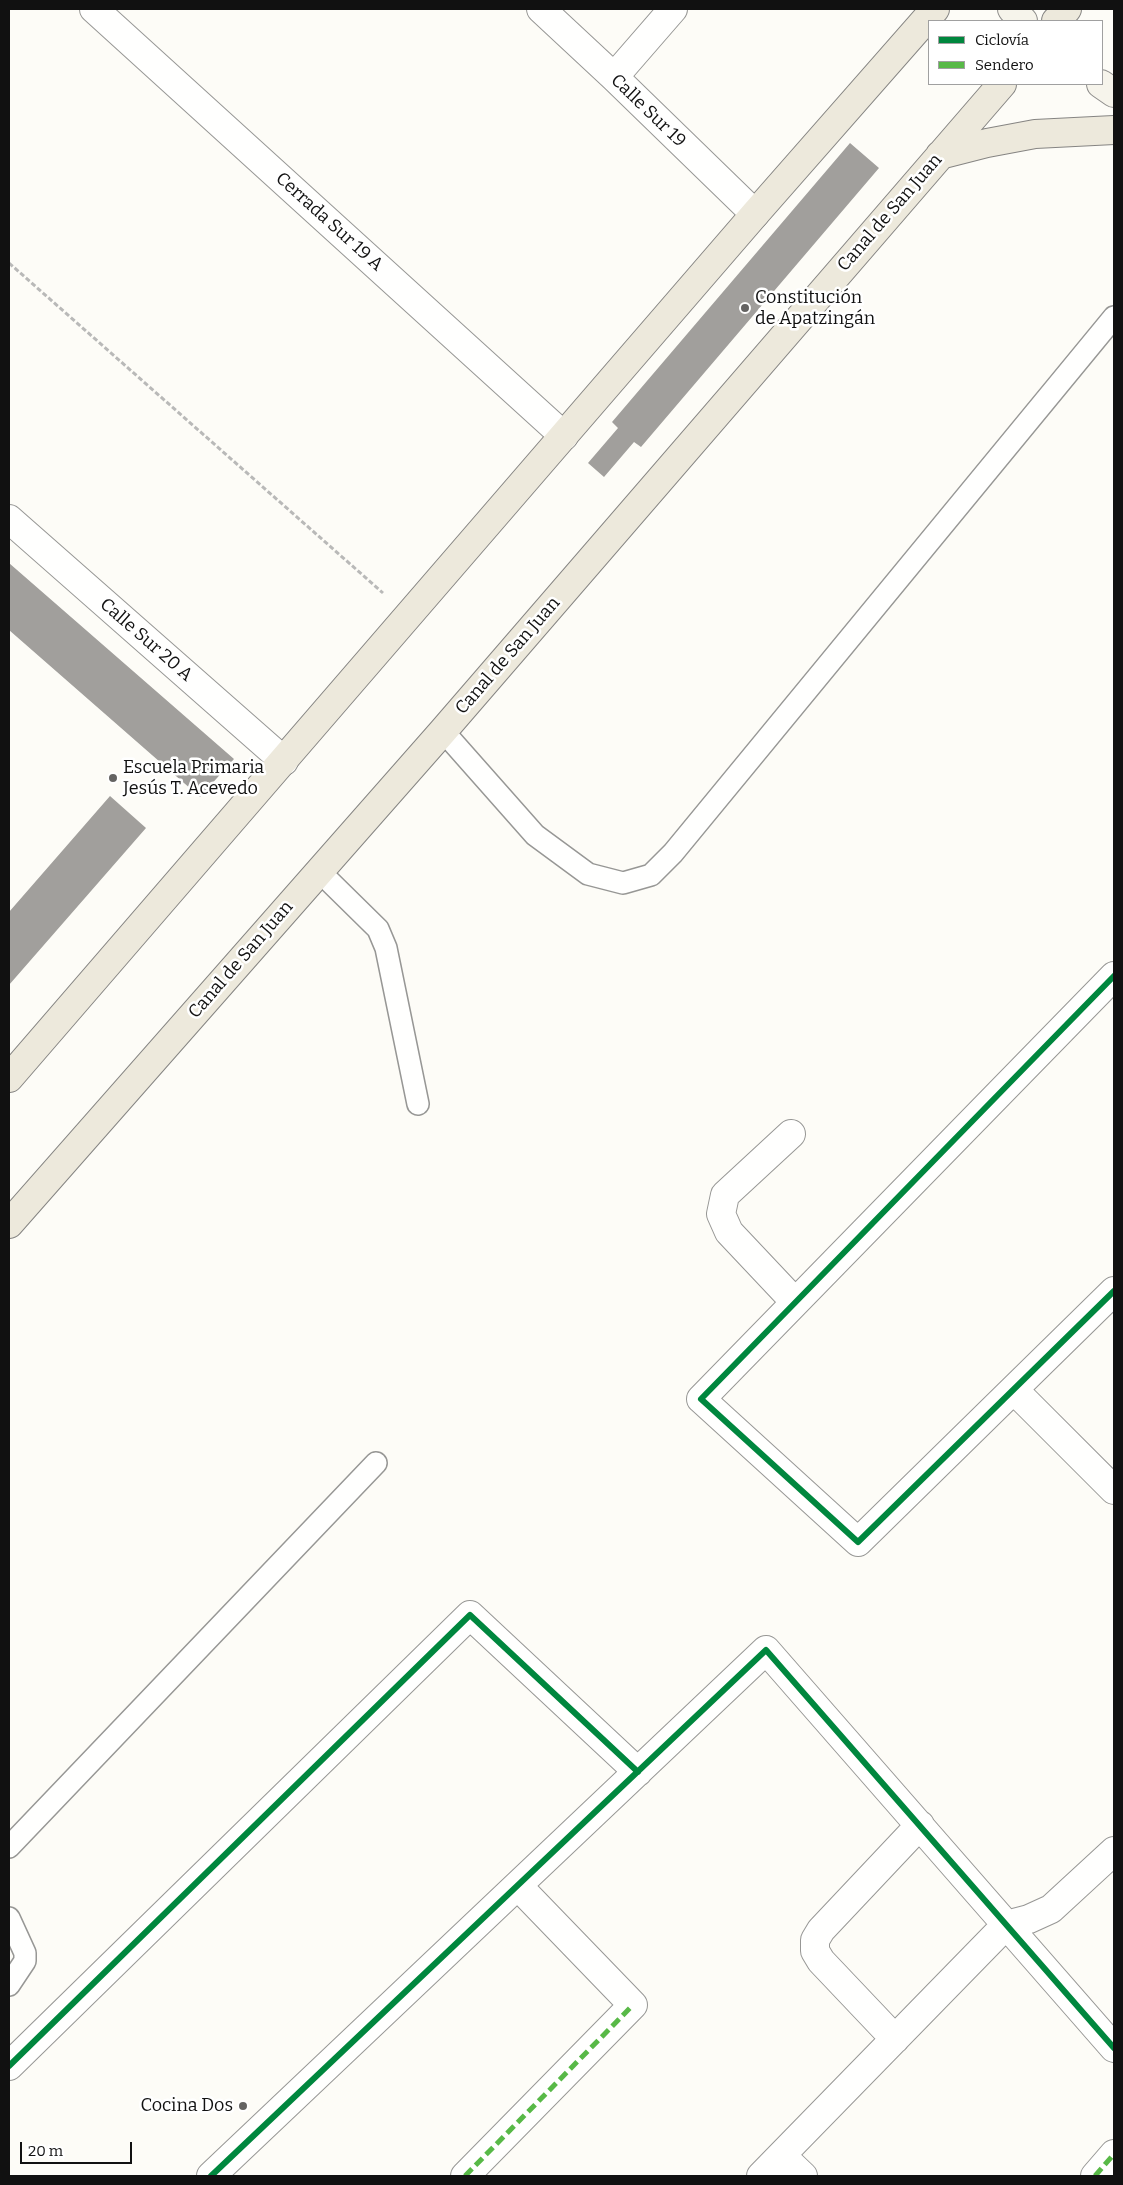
<!DOCTYPE html>
<meta charset="utf-8">
<style>
body{margin:0}
#map{position:relative;width:1123px;height:2185px;overflow:hidden;background:#fdfcf7;font-family:Bitter,serif}
canvas{display:block}
.frame{position:absolute;inset:0;border:10px solid #111;pointer-events:none}
.legend{position:absolute;left:928px;top:20px;width:175px;height:65px;box-sizing:border-box;background:#fff;border:1px solid #a0a0a0;margin:0;padding:6px 9px;list-style:none;font-size:15px;color:#111}
.legend li{display:flex;align-items:center;gap:10px;height:25px}
.legend b{width:25px;border:1px solid #a0a0a0}
.scale{position:absolute;left:20px;top:2142px;width:112px;height:22px;box-sizing:border-box;border:2px solid #111;border-top:0;padding-left:6px;font-size:15px;line-height:18px;white-space:nowrap;color:#111;-webkit-text-stroke:4px #fff;paint-order:stroke}
</style>
<div id="map">
<canvas width="1123" height="2185"></canvas>
<div class="frame"></div>
<ul class="legend">
<li><b style="height:6px;background:#00873e"></b>Ciclovía</li>
<li><b style="height:6px;background:#58b947"></b>Sendero</li>
</ul>
<div class="scale">20 m</div>
</div>
<script>
const c = document.querySelector('canvas').getContext('2d');
c.lineJoin = 'round';
function paint(path, color) {
  c.fillStyle = color;
  c.fill(path, 'evenodd');
}
function toPath(rows) {
  const path = new Path2D();
  for (const r of rows) {
    path.moveTo(r[0], r[1]);
    for (let i = 2; i < r.length; i += 2) path.lineTo(r[i], r[i + 1]);
  }
  return path;
}
function stroke(path, color, width, dash) {
  c.strokeStyle = color;
  c.lineWidth = width;
  c.lineCap = dash ? 'butt' : 'round';
  c.setLineDash(dash || []);
  c.stroke(path);
}
function write(font, color, halo, rows, align = 'center') {
  c.font = font + ' Bitter,serif';
  c.lineWidth = 5;
  c.setLineDash([]);
  c.textBaseline = 'middle';
  c.strokeStyle = halo;
  c.fillStyle = color;
  for (const [text, x, y, turn = 0] of rows) {
    c.save();
    c.translate(x, y);
    c.rotate((+turn || 0) * Math.PI / 180);
    c.textAlign = isNaN(turn) ? turn : align;
    if (halo) c.strokeText(text, 0, 0);
    c.fillText(text, 0, 0);
    c.restore();
  }
}
paint(toPath([
 [850,143,879,168,641,447,634,442,604,477,588,463,618,428,612,422],
 [9,563,234,759,200,797,9,630],
 [110,796,146,828,9,985,9,912]
]), '#a19f9c');
const lane = toPath([
 [443,731,535,835,588,874,623,883,651,875,673,853,1114,317],
 [319,871,378,929,386,948,418,1104],
 [9,1847,376,1463],
 [9,1918,25,1953,25,1961,9,1985]
]);
const street = toPath([
 [94,9,564,436],
 [541,9,614,77,755,214],
 [614,77,673,9],
 [9,519,284,761],
 [1114,976,701,1399,858,1542,1114,1291],
 [791,1134,725,1195,721,1214,729,1232,795,1302],
 [1014,1390,1114,1490],
 [895,2039,821,1961,815,1951,815,1940,821,1930,920,1825],
 [9,2066,470,1615,638,1772],
 [782,2156,803,2176],
 [211,2176,766,1650,1114,2048],
 [465,2176,633,2005,518,1886],
 [761,2176,1006,1925,1029,1919,1051,1909,1114,1851],
 [1095,2176,1114,2154]
]);
const secondary = toPath([
 [1012,9,1023,21],
 [1101,84,1114,93]
]);
const primary = toPath([
 [1056,21,1067,9],
 [940,155,987,143,1035,134,1114,130],
 [9,1078,755,214,935,9],
 [9,1224,443,731,1002,84]
]);
stroke(lane, '#979795', 24);
stroke(street, '#979795', 30);
stroke(secondary, '#8e8d8b', 30);
stroke(primary, '#858482', 30);
stroke(toPath([
 [9,263,383,593]
]), '#b9b9b8', 3, [5, 2.5]);
stroke(lane, '#fffffe', 21);
stroke(street, '#fffffe', 28);
stroke(secondary, '#f6f4eb', 28);
stroke(primary, '#ede9dc', 28);
stroke(toPath([
 [465,2176,633,2005],
 [1095,2176,1114,2154]
]), '#58b947', 5, [10, 5]);
stroke(toPath([
 [1114,976,701,1399,858,1542,1114,1291],
 [9,2066,470,1615,638,1772],
 [211,2176,766,1650,1114,2048]
]), '#00873e', 6);
for (const [x, y, r, color] of [
 [745,308,5,"#646362"],
 [113,778,5,"#646362"],
 [243,2106,5,"#646362"]
]) {
  const dot = new Path2D();
  dot.arc(x, y, r, 0, 2 * Math.PI);
  c.fillStyle = color;
  c.fill(dot);
  stroke(dot, '#fff', 2);
}
write('18px', '#111', '#fff', [
 ["Calle Sur 19",648,111,44],
 ["Canal de San Juan",890,213,-49],
 ["Cerrada Sur 19 A",329,222,42],
 ["Calle Sur 20 A",146,640,41],
 ["Canal de San Juan",508,656,-49],
 ["Canal de San Juan",241,960,-49]
]);
write('18px', '#111', '#fff', [
 ["Constitución",755,298],
 ["de Apatzingán",755,319],
 ["Escuela Primaria",123,768],
 ["Jesús T. Acevedo",123,789],
 ["Cocina Dos",233,2106,"right"]
], 'left');
</script>
